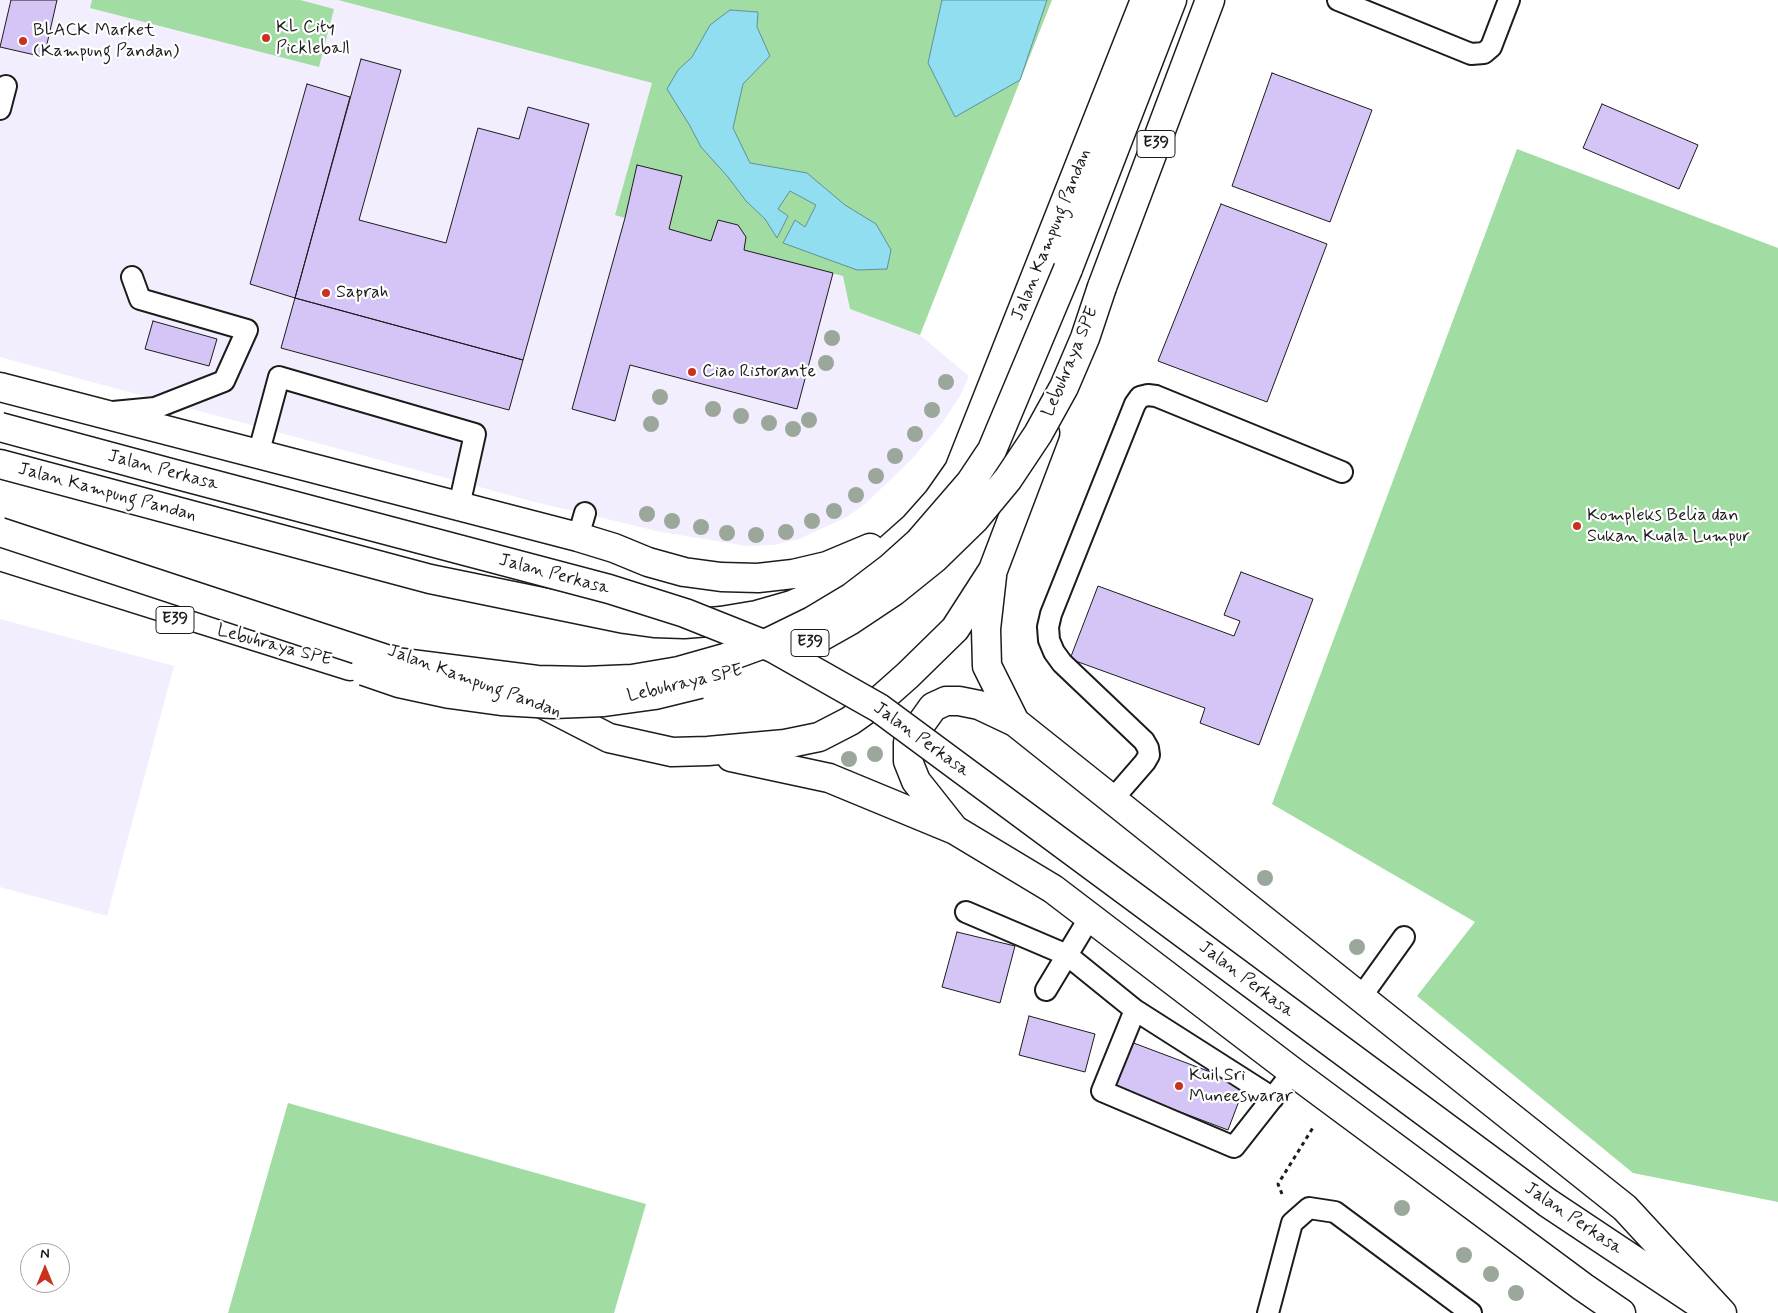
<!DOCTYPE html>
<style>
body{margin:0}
#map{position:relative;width:1778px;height:1313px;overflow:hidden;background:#fff;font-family:Mynerve,sans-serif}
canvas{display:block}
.north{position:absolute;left:20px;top:1243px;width:50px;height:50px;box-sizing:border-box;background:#fff;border:1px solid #a4a4a4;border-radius:50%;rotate:0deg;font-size:14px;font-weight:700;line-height:20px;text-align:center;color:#1c1c1c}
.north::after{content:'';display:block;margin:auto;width:18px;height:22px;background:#c8321e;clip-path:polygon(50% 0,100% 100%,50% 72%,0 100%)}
</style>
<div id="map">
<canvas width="1778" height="1313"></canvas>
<div class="north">N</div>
</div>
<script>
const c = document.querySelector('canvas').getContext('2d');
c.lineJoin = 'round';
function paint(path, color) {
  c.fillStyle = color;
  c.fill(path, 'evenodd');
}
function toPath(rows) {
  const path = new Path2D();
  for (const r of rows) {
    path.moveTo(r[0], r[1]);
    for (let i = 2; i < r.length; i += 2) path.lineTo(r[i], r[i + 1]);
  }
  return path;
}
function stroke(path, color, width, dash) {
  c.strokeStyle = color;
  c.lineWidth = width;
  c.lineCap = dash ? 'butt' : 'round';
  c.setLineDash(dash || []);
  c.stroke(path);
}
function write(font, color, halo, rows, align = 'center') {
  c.font = font + ' Mynerve,sans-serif';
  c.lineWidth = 4.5;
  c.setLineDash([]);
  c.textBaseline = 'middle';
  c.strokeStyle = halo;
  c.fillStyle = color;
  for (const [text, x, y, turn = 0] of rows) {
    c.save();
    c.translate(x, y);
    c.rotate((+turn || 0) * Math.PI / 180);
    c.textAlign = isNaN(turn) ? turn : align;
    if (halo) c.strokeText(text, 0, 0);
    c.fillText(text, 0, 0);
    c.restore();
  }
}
paint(toPath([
 [0,0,338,0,652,83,625,218,637,165,682,176,718,220,738,225,746,237,844,276,850,309,920,335,969,376,960,396,942,423,913,458,866,503,847,517,799,539,773,545,747,546,661,532,535,502,0,357],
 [0,619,174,666,107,916,0,887]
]), '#f2eefd');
paint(toPath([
 [92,0,300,0,334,9,319,67,90,8],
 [338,0,1052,0,920,335,850,309,843,276,744,250,738,225,718,220,711,241,669,229,682,176,637,165,625,218,615,215,652,83],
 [1517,149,1778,248,1778,1202,1633,1173,1417,996,1475,922,1272,804],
 [288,1103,646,1204,614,1313,228,1313]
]), '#a1dca3');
const water = toPath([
 [942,0,1047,0,1020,80,955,117,928,63,942,0],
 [730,10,758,12,757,27,770,56,743,84,733,128,750,163,807,173,845,205,876,224,891,250,887,269,857,270,783,243,795,220,805,227,816,205,790,191,778,209,788,216,777,238,765,219,746,201,728,177,701,147,690,126,667,89,678,70,692,57,710,25,730,10]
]);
paint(water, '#91def0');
stroke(water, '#62909b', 1);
const building = toPath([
 [11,0,57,0,44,57,0,47,11,0],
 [361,59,401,70,359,220,446,243,478,128,519,139,528,107,589,124,523,360,295,298,361,59],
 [1272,73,1372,110,1330,222,1232,186,1272,73],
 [307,84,350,97,295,298,250,284,307,84],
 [1602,104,1698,145,1679,189,1583,148,1602,104],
 [637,165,682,176,669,229,711,241,718,220,738,225,746,237,744,250,833,273,797,409,630,365,615,421,572,409,625,218,637,165],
 [1221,204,1327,244,1267,402,1158,361,1221,204],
 [295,298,523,360,509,410,281,348,295,298],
 [153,321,217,339,209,366,145,349,153,321],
 [1241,572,1313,599,1259,745,1200,723,1205,708,1070,659,1098,586,1234,636,1240,621,1224,615,1241,572],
 [957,932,1015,946,1000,1003,942,987,957,932],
 [1029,1016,1095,1034,1085,1072,1019,1055,1029,1016],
 [1131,1042,1245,1085,1228,1130,1114,1087,1131,1042]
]);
paint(building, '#d5c5f7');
stroke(building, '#1c1c1c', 1);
const lane = toPath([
 [1338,0,1471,54,1484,53,1491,47,1509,0],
 [0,109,6,86],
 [113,412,155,408,224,381,247,330,140,299,132,277],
 [258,455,279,377,475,434,459,506],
 [578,537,585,513],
 [1112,800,1145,762,1149,755,1148,748,1144,741,1062,663,1054,652,1049,640,1048,627,1051,614,1135,404,1140,397,1148,395,1156,396,1342,472],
 [966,912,1067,955,1135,1010],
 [1046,990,1090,917],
 [1361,997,1404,937],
 [1273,1098,1135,1010,1102,1091,1234,1147,1293,1072],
 [1268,1313,1292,1223,1309,1208,1335,1212,1471,1313]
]);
const secondary = toPath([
 [0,387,578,537,614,548,648,562,684,572,721,577,758,578,793,574,827,566,870,548],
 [0,464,430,579,625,619,654,623,684,624,721,621,757,615,792,605,825,591,857,573,887,551,914,527,938,500,959,470,1145,0],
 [992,576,986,629,987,666,1015,722,1625,1208,1722,1313],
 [535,700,609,738,672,752,708,751,785,744,819,737,850,721,881,699,908,675,955,629,993,570,1045,433],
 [731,757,829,778,955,830,1053,889,1293,1072,1583,1287,1621,1313],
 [954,829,916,781,908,761,908,742,933,707,946,701,959,701,979,705,1015,722],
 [1548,1203,1698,1303]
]);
const highway = toPath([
 [1068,269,1172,0],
 [1102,287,1210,0],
 [0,556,350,666]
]);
stroke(lane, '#1c1c1c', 24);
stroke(secondary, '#1c1c1c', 31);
stroke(highway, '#1c1c1c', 31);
stroke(toPath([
 [1282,1194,1278,1184,1314,1126]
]), '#1c1c1c', 3, [4, 4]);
stroke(lane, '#fff', 20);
stroke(secondary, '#fff', 28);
stroke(highway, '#fff', 28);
const secondaryBridge = toPath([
 [0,427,178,475,609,589,685,613,773,648,879,708,1548,1203]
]);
const highwayBridge = toPath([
 [0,532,395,662,537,680,585,681,632,679,679,671,725,658,769,642,812,621,852,597,890,568,919,542,970,483,992,450,1068,269],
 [810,643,849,621,894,591,935,558,974,520,1008,479,1038,434,1064,387,1085,338,1102,287],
 [364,671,399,683,450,694,501,701,553,704,604,702,655,695,700,684]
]);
stroke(secondaryBridge, '#1c1c1c', 31, []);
stroke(highwayBridge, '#1c1c1c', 31, []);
stroke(secondaryBridge, '#fff', 28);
stroke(highwayBridge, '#fff', 28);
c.fillStyle = '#9ca79c';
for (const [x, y] of [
 [832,338],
 [826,363],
 [946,382],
 [660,397],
 [713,409],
 [932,410],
 [741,416],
 [809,420],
 [769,423],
 [651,424],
 [793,429],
 [915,434],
 [895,456],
 [876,476],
 [856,495],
 [834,511],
 [647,514],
 [672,521],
 [812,521],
 [701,527],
 [786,532],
 [727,533],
 [756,535],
 [875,754],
 [849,759],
 [1265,878],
 [1357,947],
 [1402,1208],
 [1464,1255],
 [1491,1274],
 [1516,1293]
]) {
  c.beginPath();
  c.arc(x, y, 8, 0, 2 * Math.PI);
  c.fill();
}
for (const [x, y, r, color] of [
 [266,38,5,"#c8321e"],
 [23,41,5,"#c8321e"],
 [326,293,5,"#c8321e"],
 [692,372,5,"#c8321e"],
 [1577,526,5,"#c8321e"],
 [1179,1086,5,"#c8321e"]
]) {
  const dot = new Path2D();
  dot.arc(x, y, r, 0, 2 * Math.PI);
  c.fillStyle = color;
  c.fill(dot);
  stroke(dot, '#fff', 2);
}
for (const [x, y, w] of [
 [1156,144,38],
 [175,620,38],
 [810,643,38]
]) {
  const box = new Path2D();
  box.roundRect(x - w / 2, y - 13.5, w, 27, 4);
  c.fillStyle = '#fff';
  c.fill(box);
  stroke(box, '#1c1c1c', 1);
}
write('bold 16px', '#1c1c1c', null, [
 ["E39",1156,144],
 ["E39",175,620],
 ["E39",810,643]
]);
write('18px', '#1c1c1c', '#fff', [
 ["KL City",276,28],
 ["Pickleball",276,49],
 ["BLACK Market",33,31],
 ["(Kampung Pandan)",33,52],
 ["Saprah",336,293],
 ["Ciao Ristorante",702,372],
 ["Kompleks Belia dan",1587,516],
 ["Sukan Kuala Lumpur",1587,537],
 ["Kuil Sri",1189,1076],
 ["Muneeswarar",1189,1097]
], 'left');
write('18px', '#1c1c1c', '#fff', [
 ["Jalan Kampung Pandan",1052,235,-68],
 ["Lebuhraya SPE",1071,362,-67],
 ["Jalan Perkasa",163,471,15],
 ["Jalan Kampung Pandan",107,493,15],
 ["Jalan Perkasa",554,575,15],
 ["Lebuhraya SPE",274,646,15],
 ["Jalan Kampung Pandan",474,682,20],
 ["Lebuhraya SPE",685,684,-13],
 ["Jalan Perkasa",921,740,36],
 ["Jalan Perkasa",1246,980,37],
 ["Jalan Perkasa",1573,1219,34]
]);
</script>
